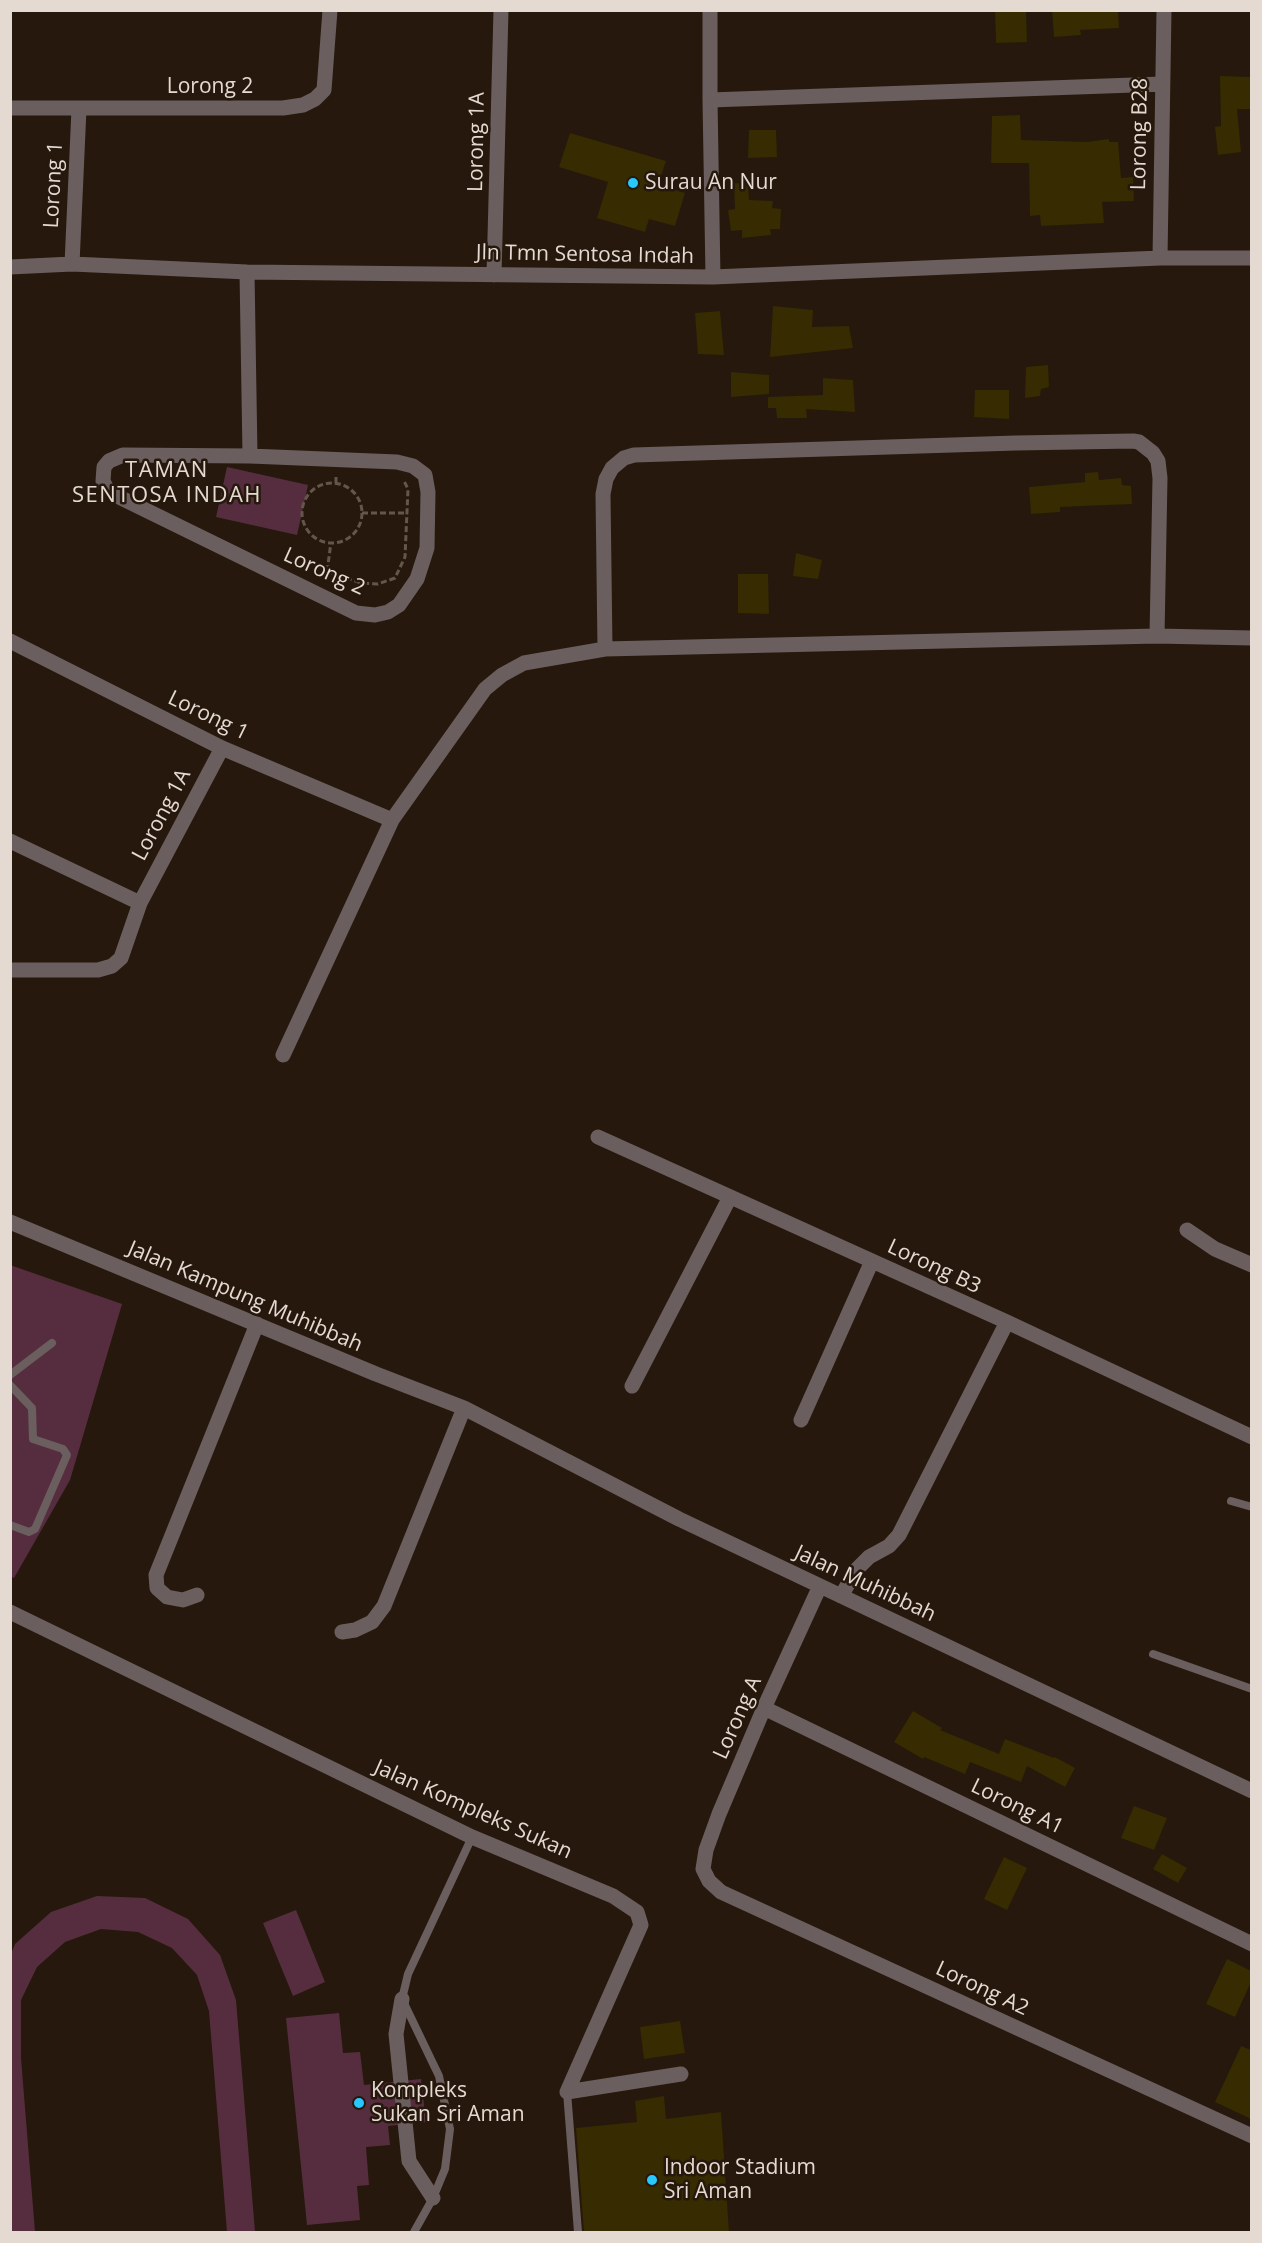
<!DOCTYPE html>
<style>
body{margin:0}
#map{position:relative;width:1262px;height:2243px;overflow:hidden;background:#26180c;font-family:"Open Sans",sans-serif}
canvas{display:block}
.frame{position:absolute;inset:0;border:12px solid #e4dad2;pointer-events:none}
</style>
<div id="map">
<canvas width="1262" height="2243"></canvas>
<div class="frame"></div>
</div>
<script>
const c = document.querySelector('canvas').getContext('2d');
c.lineJoin = 'round';
function paint(path, color) {
  c.fillStyle = color;
  c.fill(path, 'evenodd');
}
function toPath(rows) {
  const path = new Path2D();
  for (const r of rows) {
    if (r.length === 3) {
      path.moveTo(r[0] + r[2], r[1]);
      path.arc(r[0], r[1], r[2], 0, 2 * Math.PI);
      continue;
    }
    path.moveTo(r[0], r[1]);
    for (let i = 2; i < r.length; i += 2) path.lineTo(r[i], r[i + 1]);
  }
  return path;
}
function stroke(path, color, width, dash) {
  c.strokeStyle = color;
  c.lineWidth = width;
  c.lineCap = dash ? 'butt' : 'round';
  c.setLineDash(dash || []);
  c.stroke(path);
}
function write(font, color, halo, rows, align = 'center') {
  c.font = font + ' "Open Sans",sans-serif';
  c.lineWidth = 5;
  c.setLineDash([]);
  c.textBaseline = 'middle';
  c.strokeStyle = halo;
  c.fillStyle = color;
  for (const [text, x, y, turn = 0] of rows) {
    c.save();
    c.translate(x, y);
    c.rotate((+turn || 0) * Math.PI / 180);
    c.textAlign = isNaN(turn) ? turn : align;
    if (halo) c.strokeText(text, 0, 0);
    c.fillText(text, 0, 0);
    c.restore();
  }
}
paint(toPath([
 [227,467,308,485,297,535,216,517],
 [10,1265,122,1304,70,1480,14,1578,10,1576],
 [97,1896,145,1898,188,1919,220,1955,236,2000,255,2232,227,2232,209,2011,197,1975,172,1948,138,1932,101,1929,65,1942,37,1967,21,2000,21,2058,35,2232,11,2232,11,1954,15,1944,51,1912],
 [296,1910,325,1982,293,1996,263,1923],
 [339,2013,343,2053,360,2052,364,2085,421,2079,426,2122,388,2126,390,2145,366,2147,369,2185,357,2186,360,2220,307,2225,286,2018]
]), '#562d3f');
paint(toPath([
 [995,10,1026,10,1027,42,996,43],
 [1052,10,1118,10,1119,28,1080,30,1081,35,1054,37],
 [1220,76,1250,77,1250,109,1237,109,1241,152,1218,155,1215,127,1221,126],
 [1020,115,1021,140,1087,142,1109,139,1109,142,1118,142,1121,178,1133,177,1134,201,1102,202,1104,223,1041,226,1040,215,1030,216,1029,163,991,163,992,116],
 [749,130,776,130,777,157,748,158],
 [570,133,666,161,658,185,685,193,675,226,649,219,645,232,597,218,608,182,559,167],
 [734,183,748,184,749,200,773,201,772,208,781,209,780,229,770,229,771,235,742,238,742,230,731,231,728,210,735,209],
 [773,306,813,310,812,327,849,326,853,348,770,357],
 [720,311,724,355,698,354,695,313],
 [1048,365,1049,387,1041,389,1040,396,1025,398,1026,367],
 [731,372,769,375,769,394,731,397],
 [823,378,853,380,855,412,806,409,807,418,777,418,776,408,768,408,768,397,823,395],
 [975,390,1009,390,1009,419,974,417],
 [1098,472,1099,480,1121,478,1122,485,1131,486,1132,504,1060,507,1060,512,1031,514,1029,487,1085,482,1085,473],
 [796,553,822,560,818,579,793,576],
 [738,574,768,574,769,614,738,613],
 [913,1711,942,1728,940,1730,999,1754,1005,1739,1054,1758,1055,1757,1075,1768,1065,1787,1027,1766,1021,1782,970,1762,965,1774,924,1757,923,1759,894,1742],
 [1134,1806,1167,1818,1154,1850,1121,1838],
 [1162,1854,1187,1868,1178,1883,1153,1869],
 [1004,1857,1027,1868,1007,1910,984,1899],
 [1227,1959,1251,1971,1251,1982,1235,2017,1206,2004],
 [680,2021,685,2053,644,2059,640,2027],
 [1241,2046,1251,2050,1251,2119,1215,2102],
 [664,2096,666,2119,721,2112,729,2232,584,2232,576,2128,637,2122,635,2101]
]), '#362b01');
stroke(toPath([
 [336,483,336,476],
 [332,513,30],
 [362,513,408,513],
 [329,572,361,583,378,584,395,578,405,557,408,489,404,481],
 [326,580,331,542]
]), '#63574c', 3, [6, 3]);
stroke(toPath([
 [10,1375,52,1343],
 [10,1385,32,1408,33,1439,63,1449,67,1455,35,1529,29,1532,10,1525],
 [1231,1501,1252,1507],
 [1153,1654,1252,1689],
 [567,2092,578,2232],
 [414,2232,433,2198,445,2169,450,2129,439,2076,402,1999,408,1974,472,1837]
]), '#6a5f5e', 8);
stroke(toPath([
 [710,10,710,100,713,277],
 [710,100,1162,84],
 [10,108,283,108,303,105,315,99,324,90,330,10],
 [1160,258,1164,10],
 [72,264,79,109],
 [10,267,72,264,247,272,713,277,1160,258,1252,258],
 [247,272,250,456],
 [494,275,501,10],
 [123,455,250,456,397,462,413,466,425,475,428,492,427,548,417,579,399,605,388,612,375,615,356,613,115,495,107,489,103,481,104,467,109,461,123,455],
 [10,641,222,748,392,820],
 [605,649,603,494,606,479,612,468,624,458,634,455,1016,443,1133,441,1139,442,1153,453,1158,461,1160,478,1157,636],
 [10,841,140,903],
 [10,970,98,970,112,966,121,958,140,903,222,748],
 [283,1055,392,820,485,689,502,675,524,663,605,649,1157,636,1252,638],
 [598,1137,1007,1322,1252,1437],
 [10,1222,376,1374,464,1408,679,1519,1252,1791],
 [1187,1230,1215,1249,1252,1265],
 [632,1386,730,1197],
 [801,1420,872,1261],
 [820,1586,764,1708,719,1814,706,1850,703,1869,709,1881,721,1892,1252,2136],
 [197,1595,183,1600,167,1597,157,1588,156,1575,257,1324],
 [841,1596,857,1569,869,1557,889,1546,899,1535,1007,1322],
 [10,1612,472,1837,613,1896,637,1912,641,1925,567,2092,681,2074],
 [342,1632,355,1630,372,1622,384,1606,464,1408],
 [764,1708,1252,1944],
 [402,1999,396,2034,409,2161,433,2198]
]), '#6a5f5e', 15);
for (const [x, y, r, color] of [
 [633,183,6,"#28c8ff"],
 [359,2103,6,"#28c8ff"],
 [652,2180,6,"#28c8ff"]
]) {
  const dot = new Path2D();
  dot.arc(x, y, r, 0, 2 * Math.PI);
  c.fillStyle = color;
  c.fill(dot);
  stroke(dot, '#26180c', 2);
}
write('21px', '#e4dad2', '#26180c', [
 ["Lorong 2",210,87],
 ["Lorong B28",1140,134,-89],
 ["Lorong 1A",477,142,-89],
 ["Lorong 1",54,185,-87],
 ["Jln Tmn Sentosa Indah",585,255,1],
 ["Lorong 2",324,572,24],
 ["Lorong 1",208,716,26],
 ["Lorong 1A",162,815,-62],
 ["Lorong B3",934,1267,25],
 ["Jalan Kampung Muhibbah",245,1297,23],
 ["Jalan Muhibbah",865,1584,25],
 ["Lorong A",738,1718,-66],
 ["Lorong A1",1017,1807,26],
 ["Jalan Kompleks Sukan",473,1810,24],
 ["Lorong A2",982,1989,25]
]);
write('21px', '#e4dad2', '#26180c', [
 ["Surau An Nur",645,183],
 ["Kompleks",371,2091],
 ["Sukan Sri Aman",371,2115],
 ["Indoor Stadium",664,2168],
 ["Sri Aman",664,2192]
], 'left');
c.letterSpacing = '1.5px';
write('22px', '#e4dad2', '#26180c', [
 ["TAMAN",167,471],
 ["SENTOSA INDAH",167,496]
]);
c.letterSpacing = '0px';
</script>
